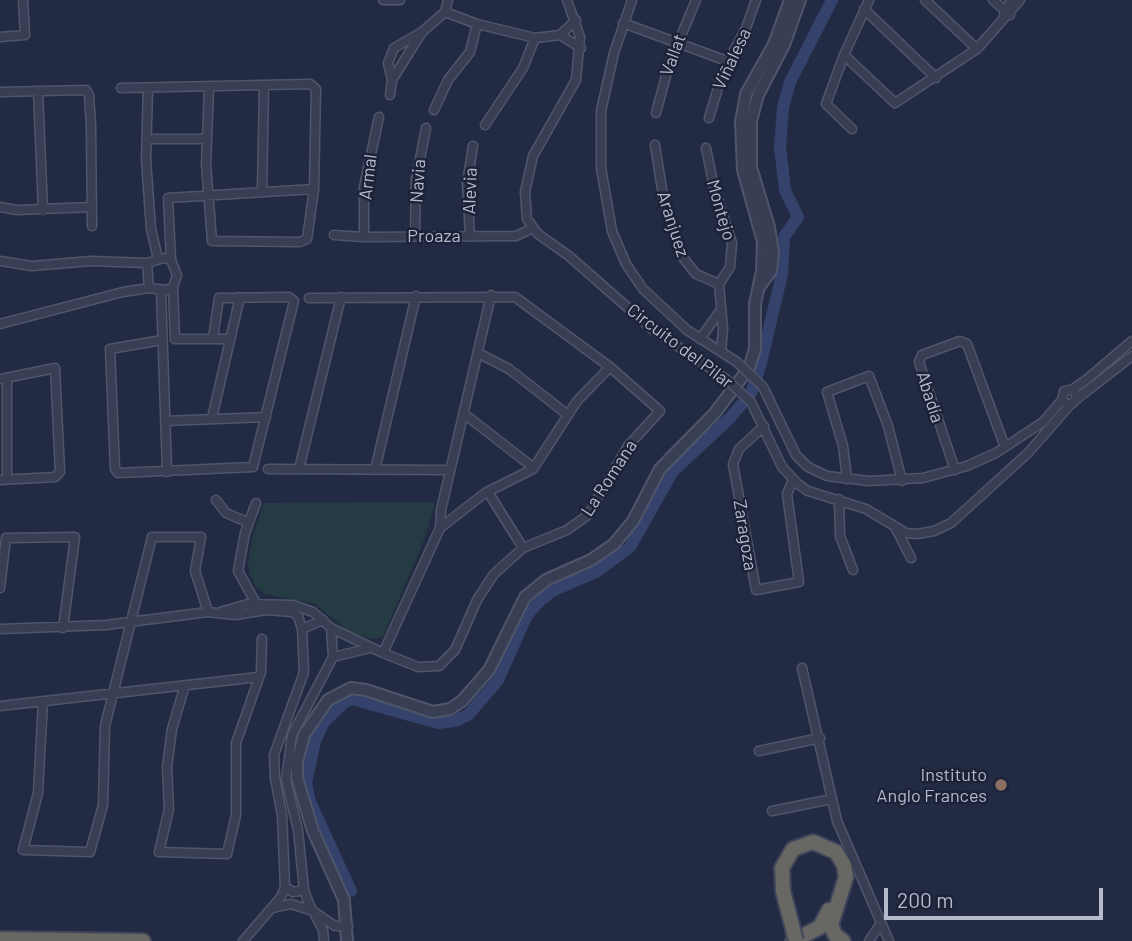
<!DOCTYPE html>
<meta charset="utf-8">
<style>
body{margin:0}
#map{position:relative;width:1132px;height:941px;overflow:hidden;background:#232b44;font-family:Barlow,sans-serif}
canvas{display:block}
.scale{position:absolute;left:884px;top:888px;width:219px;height:32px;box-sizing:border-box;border:4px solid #b5bacd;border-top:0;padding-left:9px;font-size:21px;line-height:24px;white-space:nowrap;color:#b5bacd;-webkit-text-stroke:5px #1c2338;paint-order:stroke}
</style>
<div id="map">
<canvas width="1132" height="941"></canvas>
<div class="scale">200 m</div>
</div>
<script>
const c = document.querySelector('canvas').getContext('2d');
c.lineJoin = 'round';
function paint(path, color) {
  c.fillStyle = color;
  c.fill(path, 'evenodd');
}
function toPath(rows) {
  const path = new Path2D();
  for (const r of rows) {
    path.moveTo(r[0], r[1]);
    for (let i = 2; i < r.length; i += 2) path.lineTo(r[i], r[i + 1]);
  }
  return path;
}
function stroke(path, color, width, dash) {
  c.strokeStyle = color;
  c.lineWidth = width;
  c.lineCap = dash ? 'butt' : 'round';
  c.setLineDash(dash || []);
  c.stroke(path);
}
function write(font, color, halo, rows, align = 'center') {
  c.font = font + ' Barlow,sans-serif';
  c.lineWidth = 5;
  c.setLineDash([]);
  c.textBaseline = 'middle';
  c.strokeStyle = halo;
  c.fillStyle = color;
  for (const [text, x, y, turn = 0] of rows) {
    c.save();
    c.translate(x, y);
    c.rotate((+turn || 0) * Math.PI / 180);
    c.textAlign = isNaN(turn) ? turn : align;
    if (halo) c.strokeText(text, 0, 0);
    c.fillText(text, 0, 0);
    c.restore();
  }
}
paint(toPath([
 [435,502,424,540,383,637,373,639,351,633,315,604,265,594,256,587,250,574,248,564,253,535,264,503]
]), '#253b44');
stroke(toPath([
 [351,891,310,802,306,783,315,741,324,722,346,701,352,699,438,723,455,721,468,715,498,680,527,615,540,601,552,591,596,572,630,547,673,471,730,418,751,393,760,367,782,274,784,237,798,217,785,190,780,147,783,107,790,82,832,0]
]), '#35436c', 12);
const minor = toPath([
 [383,0,400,0],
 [567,0,580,37,576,80,533,156,525,192,527,219,538,234,569,256,652,329,726,379],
 [632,0,614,53,601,111,601,168,612,231,626,264,643,289,687,330,737,362],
 [869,0,844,55,895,103,977,49,1020,0],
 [925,0,977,49],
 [993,0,1010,15],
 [864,9,936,78],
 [445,12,477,24,535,38,560,35,581,48],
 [1004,15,1011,0],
 [623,23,727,61],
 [560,35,576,20],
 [0,37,25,35,23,0],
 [844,55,826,104,852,129],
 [392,80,388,63,394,48,422,32],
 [121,88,310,84,316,89,314,189,168,198,171,260],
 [148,88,146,159,151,229,158,259],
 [209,88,206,164,212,241,300,242,307,239,314,189],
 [38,91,43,210],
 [0,92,86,90,89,95,91,126,92,226],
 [390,95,392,80,422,32,445,12,448,0],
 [434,110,448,80,470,52,477,24],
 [656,113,669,65,696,0],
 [709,118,723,71,746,28,756,0],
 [485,125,523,68,535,38],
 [147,139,207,139],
 [655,145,664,202,681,255,696,274,719,284],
 [706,148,714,187,732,243,730,267,719,284,723,329,721,352],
 [262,192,264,87],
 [0,207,17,210,92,207],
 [334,235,364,237,516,236,533,228],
 [415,235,416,179,426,128],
 [470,236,467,183,473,146],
 [364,237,364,187,379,117],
 [0,261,32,266,91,261,147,263,164,258,171,260,177,275,173,287,167,290,149,288,123,292,0,324],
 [147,263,149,288],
 [173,287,175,339,229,339],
 [161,291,167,472],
 [700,339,720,311],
 [162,340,110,349,115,469,118,473,253,467,294,301,289,297,219,298,213,338],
 [478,353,509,369,568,415],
 [7,378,7,479],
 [0,379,55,368,60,472,55,477,0,480],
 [763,387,796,455,808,467,827,476,869,481,923,478,967,466,996,453,1043,422,1062,400],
 [1073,389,1078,398,1069,406,1062,400,1064,391,1073,389,1086,380,1132,341],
 [1078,398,1132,356],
 [751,402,782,467,798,484,808,491,866,509,906,533,917,534,934,531,951,523,1028,453,1069,406],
 [463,413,534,468],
 [212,418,240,297],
 [166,421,266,417],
 [764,426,739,449,733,464,756,590,799,582,787,494,793,480],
 [268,469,450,470],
 [299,469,341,297],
 [375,470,416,296],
 [955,470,919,362,922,355,960,341,967,344,1005,447],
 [847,479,843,446,827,392,869,376,888,426,902,481],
 [488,492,523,548],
 [839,499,840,536,853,570],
 [216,500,226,513,247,522],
 [256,503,245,533,238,571,258,607],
 [440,528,441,510,491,295],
 [896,529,911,558],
 [0,588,6,538,75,537,63,628],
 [220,612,248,604,293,605,313,612,331,628,383,653,418,667,439,666,455,650,477,600,494,574,523,548,567,530,588,515,628,446,660,411,610,367,515,297,309,298],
 [331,628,333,657,292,735,286,780,298,830,304,890,309,904,313,911,335,926,348,926],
 [0,629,106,625,208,612,235,615,266,610,292,612,298,616,302,629,304,672,274,755,275,778,282,815,285,887,281,897,243,941],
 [302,629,323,620],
 [383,653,440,528,485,493,533,469,577,401,610,367],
 [333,657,370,648],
 [802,668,837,821,889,941],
 [185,685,172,729,167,767,169,809,159,852,227,854,236,815,236,743,261,672,262,639],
 [43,701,38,793,23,850,90,852,103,805,105,726,152,537,201,537,195,571,208,612],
 [0,706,259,677],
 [759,751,820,738],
 [772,811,832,799],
 [285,887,293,892,304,890],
 [273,908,291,904,313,911,323,930,324,941],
 [869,941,881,923]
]);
const tertiary = toPath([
 [759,287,771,271,773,253,769,227,751,167,751,121,758,95,784,45,800,0],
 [347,941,344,900,313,831,297,778,297,762,304,735,328,700,351,688,366,690,433,712,450,709,462,701,489,670,525,597,546,580,591,560,614,544,633,521,660,469,714,414,749,368,755,349,755,304,762,271,763,242,743,170,741,122,746,94,774,44,790,0]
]);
const trunk = toPath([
 [783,891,782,868,793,849,813,842,836,852,844,865,846,877,831,925,835,935,843,941],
 [0,939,143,941],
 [793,941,820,927,829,910]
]);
stroke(minor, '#50566a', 11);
stroke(tertiary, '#50566a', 14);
stroke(trunk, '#40465a', 18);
stroke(minor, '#383e53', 8);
stroke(tertiary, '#383e53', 10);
stroke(trunk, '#686764', 14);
const minorBridge = toPath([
 [737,362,763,387],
 [726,379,751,402]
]);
const trunkBridge = toPath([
 [783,891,796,941]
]);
stroke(minorBridge, '#50566a', 11, []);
stroke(trunkBridge, '#40465a', 18, []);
stroke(minorBridge, '#383e53', 8);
stroke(trunkBridge, '#686764', 14);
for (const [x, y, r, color] of [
 [1001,785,7,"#8d6e63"]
]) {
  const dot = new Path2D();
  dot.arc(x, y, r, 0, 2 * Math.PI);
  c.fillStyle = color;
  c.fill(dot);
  stroke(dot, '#1c2338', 2.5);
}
write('18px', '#b5bacd', '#1c2338', [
 ["Vallat",673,55,-70],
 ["Viñalesa",732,59,-65],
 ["Armal",368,177,-83],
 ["Navia",418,181,-86],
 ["Alevia",470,191,-88],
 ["Montejo",721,210,74],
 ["Aranjuez",673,224,72],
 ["Proaza",434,236],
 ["Circuito del Pilar",680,346,37],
 ["Abadía",930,397,72],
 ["La Romana",609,478,-57],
 ["Zaragoza",745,535,81]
]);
write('18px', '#b5bacd', '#1c2338', [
 ["Instituto",987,775],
 ["Anglo Frances",987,796]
], 'right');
</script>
